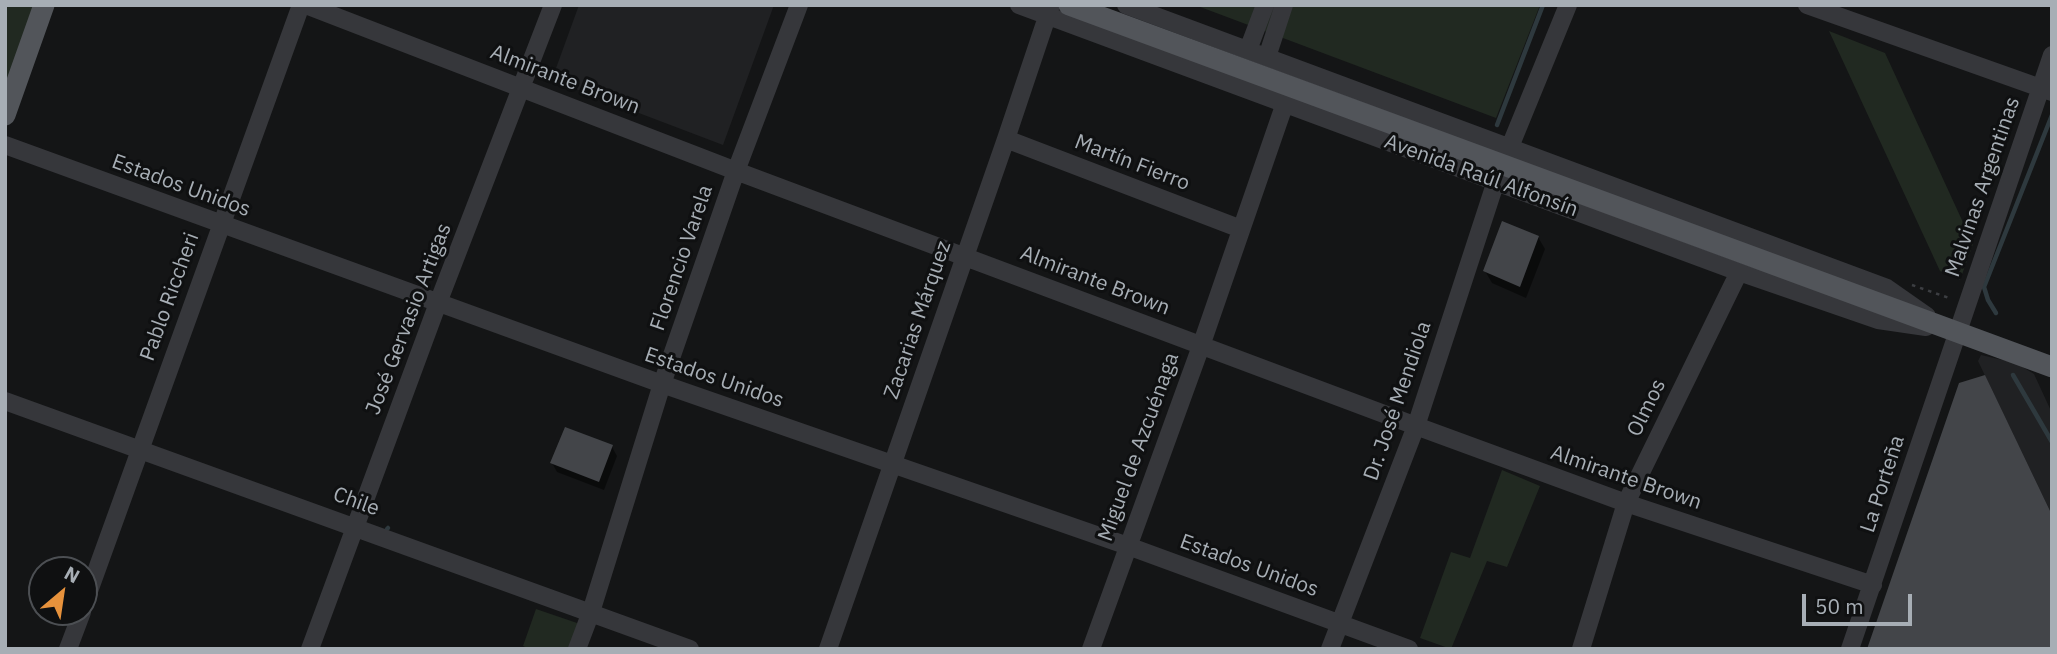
<!DOCTYPE html>
<meta charset="utf-8">
<style>
body{margin:0}
#map{position:relative;width:2057px;height:654px;overflow:hidden;background:#141516;font-family:"IBM Plex Sans",sans-serif}
canvas{display:block}
.frame{position:absolute;inset:0;border:7px solid #a7aeb5;pointer-events:none}
.north{position:absolute;left:28px;top:556px;width:70px;height:70px;box-sizing:border-box;background:#0f1011;border:2px solid #4c4f53;border-radius:50%;rotate:29deg;font-size:19px;font-weight:700;line-height:28px;text-align:center;color:#a7aeb5}
.north::after{content:'';display:block;margin:auto;width:24px;height:32px;background:#e7923c;clip-path:polygon(50% 0,100% 100%,50% 72%,0 100%)}
.scale{position:absolute;left:1802px;top:594px;width:110px;height:32px;box-sizing:border-box;border:4px solid #a7aeb5;border-top:0;padding-left:9px;font-size:21px;line-height:24px;white-space:nowrap;color:#a7aeb5;-webkit-text-stroke:5px #0f1011;paint-order:stroke}
</style>
<div id="map">
<canvas width="2057" height="654"></canvas>
<div class="frame"></div>
<div class="north">N</div>
<div class="scale">50 m</div>
</div>
<script>
const c = document.querySelector('canvas').getContext('2d');
c.lineJoin = 'round';
function paint(path, color) {
  c.fillStyle = color;
  c.fill(path, 'evenodd');
}
function toPath(rows) {
  const path = new Path2D();
  for (const r of rows) {
    path.moveTo(r[0], r[1]);
    for (let i = 2; i < r.length; i += 2) path.lineTo(r[i], r[i + 1]);
  }
  return path;
}
function stroke(path, color, width, dash) {
  c.strokeStyle = color;
  c.lineWidth = width;
  c.lineCap = dash ? 'butt' : 'round';
  c.setLineDash(dash || []);
  c.stroke(path);
}
function write(font, color, halo, rows, align = 'center') {
  c.font = font + ' "IBM Plex Sans",sans-serif';
  c.lineWidth = 6;
  c.setLineDash([]);
  c.textBaseline = 'middle';
  c.strokeStyle = halo;
  c.fillStyle = color;
  for (const [text, x, y, turn = 0] of rows) {
    c.save();
    c.translate(x, y);
    c.rotate((+turn || 0) * Math.PI / 180);
    c.textAlign = isNaN(turn) ? turn : align;
    if (halo) c.strokeText(text, 0, 0);
    c.fillText(text, 0, 0);
    c.restore();
  }
}
paint(toPath([
 [579,5,774,5,723,145,560,83,555,71],
 [1981,355,2016,363,2034,374,2052,413,2052,515,1978,361]
]), '#202123');
paint(toPath([
 [5,5,35,5,5,89],
 [1195,5,1540,5,1496,118],
 [1829,31,1885,53,1973,244,1960,280,1940,271],
 [1502,470,1540,486,1507,567,1487,561,1451,649,1420,638,1451,552,1470,558],
 [536,609,577,623,580,633,575,649,530,649,523,646]
]), '#212921');
paint(toPath([
 [1538,237,1545,249,1526,298,1492,283,1485,271],
 [612,447,617,456,604,490,557,472,552,463]
]), '#0007');
stroke(toPath([
 [1497,125,1543,5],
 [1996,313,1988,300,1984,287,2052,115],
 [2013,375,2052,442],
 [387,529,388,528]
]), '#2e393e', 4.5);
paint(toPath([
 [1502,221,1539,236,1520,287,1483,271],
 [1985,375,2052,515,2052,649,1867,649,1959,383],
 [565,427,613,445,599,482,550,463]
]), '#434549');
stroke(toPath([
 [1912,285,1949,298]
]), '#3c3e42', 2.5, [3.5, 5]);
stroke(toPath([
 [306,5,736,171,1416,426,1626,503,1873,585],
 [1019,5,1739,272,1878,320,1926,327],
 [1126,5,1887,288,1927,316],
 [1807,5,2052,92],
 [1248,50,1265,5],
 [1267,57,1284,5],
 [1006,139,1241,229],
 [5,145,662,384,1128,546,1409,649],
 [5,401,690,649],
 [84,605,301,5],
 [68,649,82,612],
 [310,649,438,303,553,5],
 [577,649,591,612,662,384,736,171,799,5],
 [828,649,1006,139,1051,5],
 [1091,649,1201,346,1285,103],
 [1330,649,1416,426,1496,181,1568,5],
 [1581,649,1626,503,1739,272],
 [1850,649,2052,55]
]), '#36373b', 18);
stroke(toPath([
 [1069,5,2052,367],
 [5,115,44,5]
]), '#52555a', 21);
write('21px', '#a7aeb5', '#0f1011', [
 ["Almirante Brown",565,80,21],
 ["Martín Fierro",1132,163,21],
 ["Avenida Raúl Alfonsín",1481,176,20],
 ["Estados Unidos",181,186,20],
 ["Malvinas Argentinas",1983,187,-71],
 ["Florencio Varela",682,258,-71],
 ["Almirante Brown",1095,281,21],
 ["Pablo Riccheri",170,297,-70],
 ["José Gervasio Artigas",409,319,-69],
 ["Zacarias Márquez",918,320,-71],
 ["Estados Unidos",714,378,19],
 ["Dr. José Mendiola",1398,401,-71],
 ["Olmos",1647,408,-64],
 ["Miguel de Azcuénaga",1139,447,-70],
 ["Almirante Brown",1626,478,19],
 ["La Porteña",1883,484,-72],
 ["Chile",356,502,20],
 ["Estados Unidos",1249,566,20]
]);
</script>
